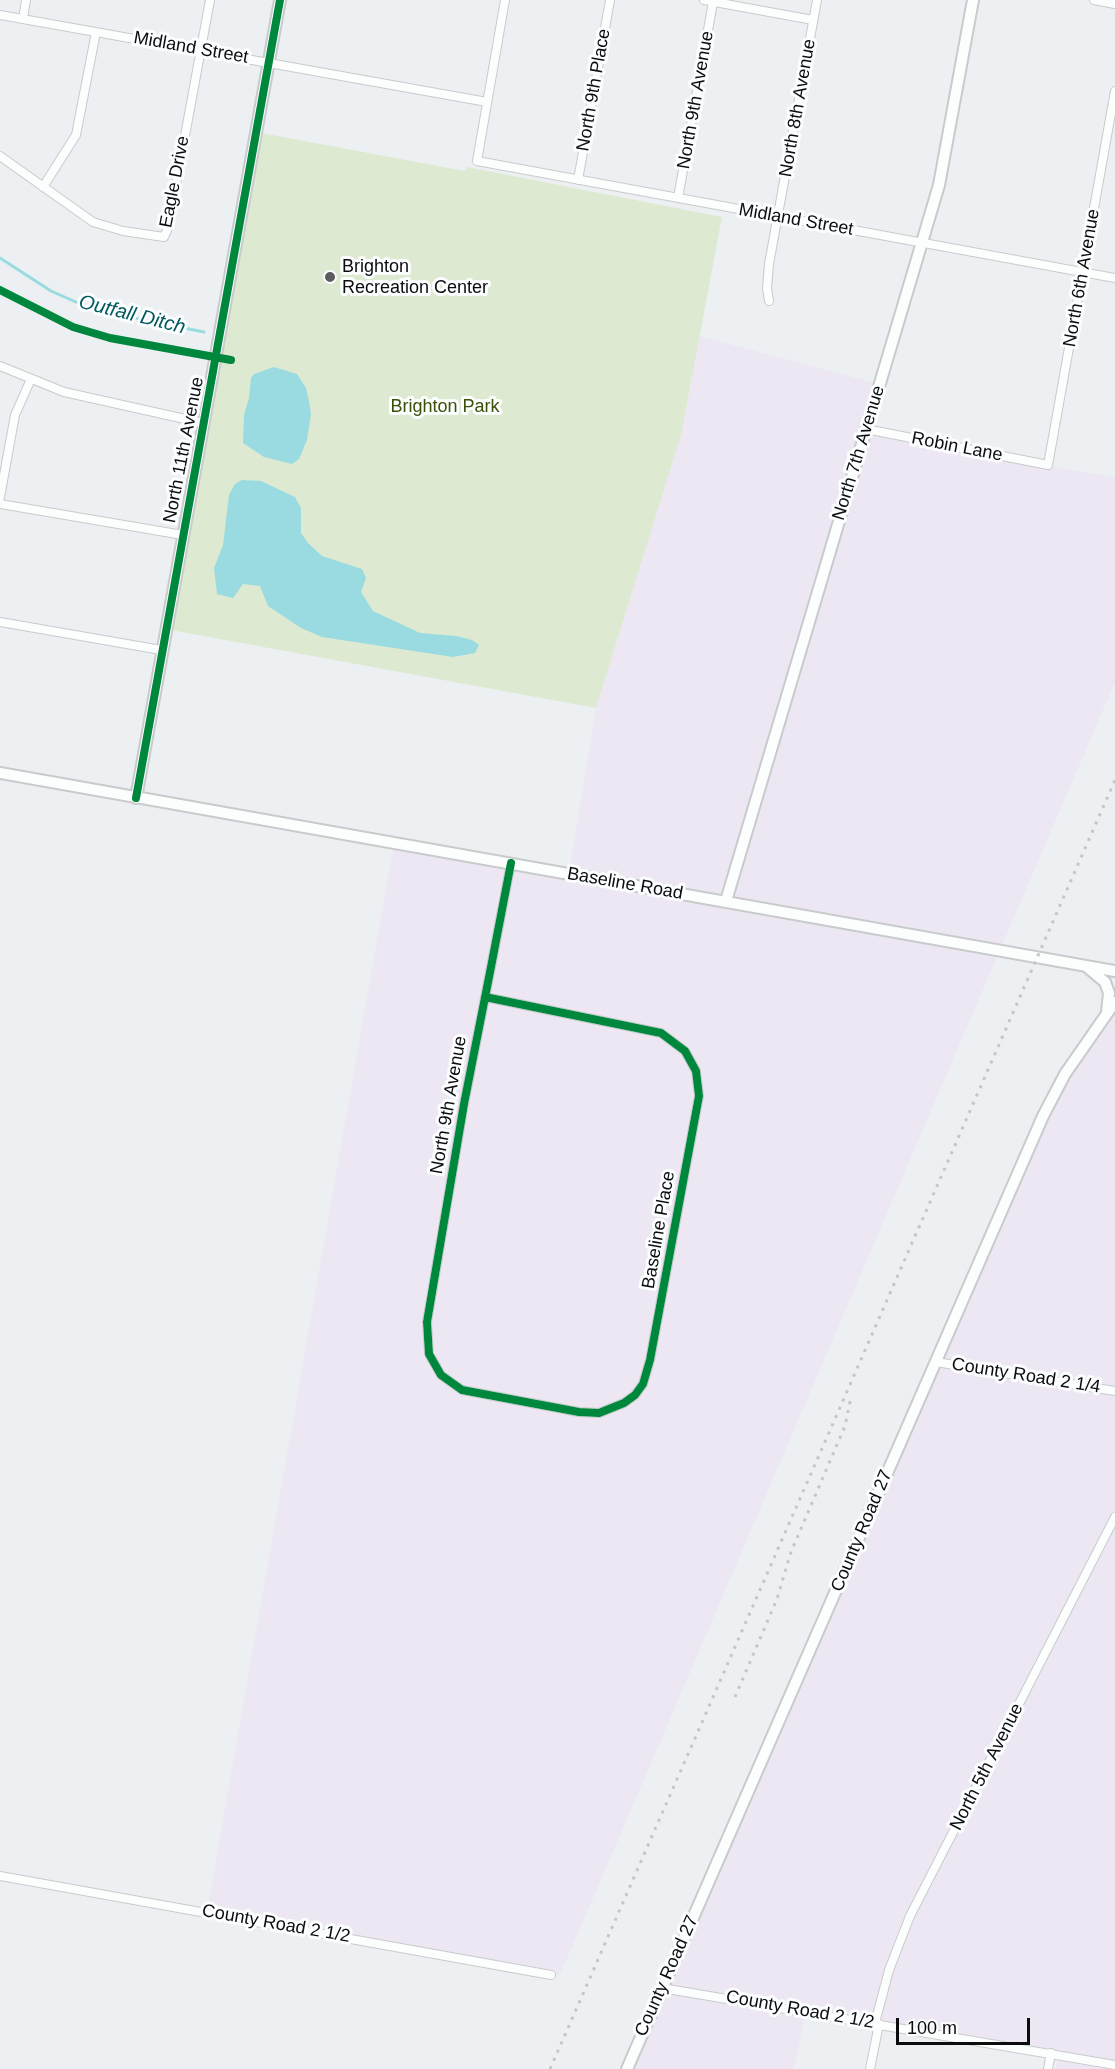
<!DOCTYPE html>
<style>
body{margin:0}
#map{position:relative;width:1115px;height:2069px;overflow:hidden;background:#edf0f2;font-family:Arial,sans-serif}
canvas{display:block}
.scale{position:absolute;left:896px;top:2018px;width:134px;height:27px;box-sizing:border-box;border:3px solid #0b0c0e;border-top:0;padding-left:8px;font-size:18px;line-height:21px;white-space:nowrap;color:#0b0c0e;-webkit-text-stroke:4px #fbfdff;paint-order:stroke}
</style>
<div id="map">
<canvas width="1115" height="2069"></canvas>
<div class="scale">100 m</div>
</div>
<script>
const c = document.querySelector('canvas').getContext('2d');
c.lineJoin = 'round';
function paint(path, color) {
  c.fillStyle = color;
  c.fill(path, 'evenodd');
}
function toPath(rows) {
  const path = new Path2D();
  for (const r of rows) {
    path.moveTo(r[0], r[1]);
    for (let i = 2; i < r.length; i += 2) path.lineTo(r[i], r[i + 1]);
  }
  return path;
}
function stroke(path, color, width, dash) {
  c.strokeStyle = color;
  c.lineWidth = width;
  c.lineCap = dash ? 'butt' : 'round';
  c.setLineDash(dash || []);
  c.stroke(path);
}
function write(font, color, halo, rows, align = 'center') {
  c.font = font + ' Arial,sans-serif';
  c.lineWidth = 6;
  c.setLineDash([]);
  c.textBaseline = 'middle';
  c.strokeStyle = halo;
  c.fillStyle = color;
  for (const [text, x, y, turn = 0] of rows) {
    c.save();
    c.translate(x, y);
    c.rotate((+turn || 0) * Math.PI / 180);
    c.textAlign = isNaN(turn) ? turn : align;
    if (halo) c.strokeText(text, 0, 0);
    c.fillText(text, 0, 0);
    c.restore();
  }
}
paint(toPath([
 [699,336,879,384,866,431,1115,478,1115,682,560,1975,207,1911,394,843,569,873,596,708,681,435],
 [1115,1002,1115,2069,1056,2069,1059,2055,806,2011,794,2069,627,2069,1043,1116]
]), '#ece7f3');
paint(toPath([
 [256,132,465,171,467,167,722,217,681,435,596,708,165,629]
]), '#dee9d1');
paint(toPath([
 [274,367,297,374,306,388,309,401,311,414,307,440,299,459,292,464,264,457,243,443,244,415,249,398,251,378,254,374],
 [242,480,261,481,295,497,301,508,301,533,308,543,322,556,362,569,366,578,361,592,373,611,420,633,456,636,472,640,479,645,475,653,453,657,322,637,301,628,268,606,260,586,243,584,233,598,217,594,214,568,223,545,229,495,235,484]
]), '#99dbe0');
stroke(toPath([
 [0,258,51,291,94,310,204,332]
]), '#99dbe0', 3);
const street = toPath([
 [505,0,477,161,1115,278],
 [704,0,813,20],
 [1094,0,1115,4],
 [0,15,487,102],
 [23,19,26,0],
 [0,156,93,222,123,231,164,237,168,228,210,0],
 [578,180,610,0],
 [43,187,76,135,96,32],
 [678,198,713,2],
 [769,301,767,288,769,264,817,0],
 [0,366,64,392,203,423],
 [866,429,1048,465,1115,91],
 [0,497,15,415,31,379],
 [0,504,183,535],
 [0,622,161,650],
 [485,997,661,1033,685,1051,696,1071,699,1096,650,1360,643,1384,635,1395,624,1403,599,1413,579,1412,462,1390,441,1375,429,1354,427,1322,464,1104,491,967,511,863],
 [936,1362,1115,1391],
 [0,1876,551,1975],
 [662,1988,1115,2065],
 [875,2023,889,1970,910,1916,1115,1517],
 [870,2069,879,2024],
 [1048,2069,1051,2053]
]);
const secondary = toPath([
 [0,773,1115,971],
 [136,798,280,0],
 [726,901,939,185,973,0],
 [1087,967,1105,982,1109,993,1107,1012],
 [627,2069,1043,1116,1065,1074,1115,1002]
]);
stroke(street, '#c8cbcc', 10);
stroke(secondary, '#c8cbcc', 14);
stroke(street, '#fcfdfd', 8);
stroke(secondary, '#fcfdfd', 10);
stroke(toPath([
 [735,1697,777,1599,791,1552,845,1426,851,1397],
 [550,2069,1115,780]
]), '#c5c6c6', 3, [3, 6]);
stroke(toPath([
 [0,290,73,327,110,338,231,360],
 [136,798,280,0],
 [485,997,661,1033,685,1051,696,1071,699,1096,650,1360,643,1384,635,1395,624,1403,599,1413,579,1412,462,1390,441,1375,429,1354,427,1322,464,1104,491,967,511,863]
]), '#00873e', 8);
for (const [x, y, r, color] of [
 [330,277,6,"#5a5c5e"]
]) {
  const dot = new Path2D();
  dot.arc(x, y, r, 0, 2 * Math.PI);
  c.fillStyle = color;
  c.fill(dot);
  stroke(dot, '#fbfdff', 2);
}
write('18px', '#0b0c0e', '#fbfdff', [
 ["Midland Street",191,48,10],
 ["North 9th Place",594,90,-80],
 ["North 9th Avenue",696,100,-80],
 ["North 8th Avenue",798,108,-80],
 ["Eagle Drive",175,182,-79],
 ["Midland Street",796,220,10],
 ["North 6th Avenue",1082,278,-80],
 ["Robin Lane",957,447,11],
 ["North 11th Avenue",184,450,-79],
 ["North 7th Avenue",859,453,-73],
 ["Baseline Road",625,884,10],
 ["North 9th Avenue",449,1105,-80],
 ["Baseline Place",659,1230,-80],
 ["County Road 2 1/4",1026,1376,9],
 ["County Road 27",862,1531,-67],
 ["North 5th Avenue",987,1767,-63],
 ["County Road 2 1/2",276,1924,10],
 ["County Road 27",667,1976,-66],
 ["County Road 2 1/2",800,2010,10]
]);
write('18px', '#0b0c0e', '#fbfdff', [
 ["Brighton",342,267],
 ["Recreation Center",342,288]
], 'left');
write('18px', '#3b4f07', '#fbfdff', [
 ["Brighton Park",445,407]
]);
write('italic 20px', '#00585d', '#fbfdff', [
 ["Outfall Ditch",132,315,14]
]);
</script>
